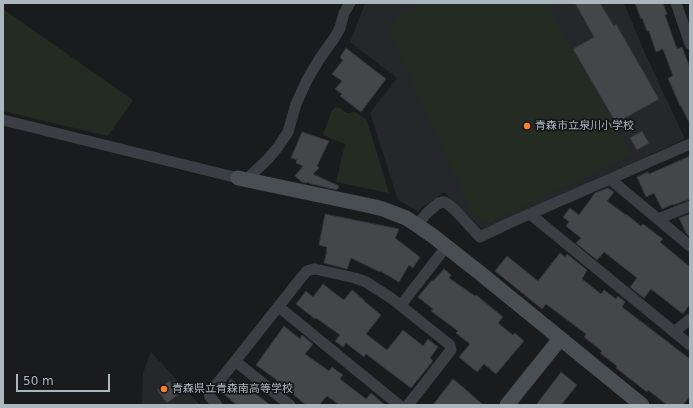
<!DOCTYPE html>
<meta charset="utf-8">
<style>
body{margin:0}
#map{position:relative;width:693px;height:408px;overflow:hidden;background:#1a1b1d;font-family:"DejaVu Sans",sans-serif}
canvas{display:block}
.frame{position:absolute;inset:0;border:4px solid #acb6bd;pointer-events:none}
.scale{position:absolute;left:16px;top:374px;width:94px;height:18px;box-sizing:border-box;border:2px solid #acb6bd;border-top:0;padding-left:5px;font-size:12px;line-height:14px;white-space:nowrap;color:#acb6bd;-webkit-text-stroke:3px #151618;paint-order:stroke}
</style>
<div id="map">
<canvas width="693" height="408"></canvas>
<div class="frame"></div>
<div class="scale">50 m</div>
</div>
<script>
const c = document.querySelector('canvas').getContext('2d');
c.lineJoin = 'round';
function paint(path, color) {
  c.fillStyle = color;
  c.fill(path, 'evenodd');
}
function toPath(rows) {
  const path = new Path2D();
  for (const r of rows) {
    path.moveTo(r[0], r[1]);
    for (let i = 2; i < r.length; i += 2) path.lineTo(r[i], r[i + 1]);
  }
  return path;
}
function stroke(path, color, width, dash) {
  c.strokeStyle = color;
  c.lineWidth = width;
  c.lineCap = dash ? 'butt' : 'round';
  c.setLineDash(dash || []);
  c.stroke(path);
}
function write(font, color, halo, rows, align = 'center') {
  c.font = font + ' "DejaVu Sans","Noto Sans JP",sans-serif';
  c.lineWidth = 3.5;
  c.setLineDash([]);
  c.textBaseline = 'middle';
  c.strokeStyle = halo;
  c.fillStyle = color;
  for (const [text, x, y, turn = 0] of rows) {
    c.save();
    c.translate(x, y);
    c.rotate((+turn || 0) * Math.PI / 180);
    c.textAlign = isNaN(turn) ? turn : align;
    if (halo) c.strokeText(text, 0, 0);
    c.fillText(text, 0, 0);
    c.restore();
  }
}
paint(toPath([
 [366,3,624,3,643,49,685,139,483,230,444,192,418,211,398,200,370,113,397,78,350,42,364,6],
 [151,352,200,405,142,405,143,373]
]), '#26272a');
paint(toPath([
 [421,3,546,3,632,154,491,223,474,217,389,32,395,19],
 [3,9,133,100,108,136,3,111],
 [336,107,340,108,347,113,355,112,367,120,389,193,336,182,345,144,323,135,332,110]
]), '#232b22');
const building = toPath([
 [575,3,600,3,614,26,616,24,659,99,616,123,573,49,594,37,575,3],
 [635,3,663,3,667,14,665,15,677,49,682,47,690,68,690,124,681,106,680,106,668,78,673,76,663,49,656,52,649,31,647,31,642,18,641,19,635,3],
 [346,48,386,79,361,112,340,96,342,94,335,89,342,81,332,74,343,60,340,57,346,48],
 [642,131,649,143,637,150,630,138,642,131],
 [302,132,329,141,317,166,319,168,313,174,339,186,337,190,312,184,307,182,306,183,302,182,295,176,303,166,296,163,297,160,291,158,302,132],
 [690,156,690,199,673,205,673,204,662,209,654,193,646,197,637,177,648,172,649,174,690,156],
 [608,188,614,192,607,201,626,215,626,214,641,226,643,224,663,239,660,242,690,267,690,304,683,314,651,289,644,298,630,287,637,278,604,252,597,260,576,243,581,238,566,226,569,222,563,217,570,208,579,215,595,193,608,188],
 [325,214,399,229,395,238,420,257,413,268,409,265,399,282,380,271,380,272,351,258,347,269,324,263,327,251,326,251,327,247,319,245,325,214],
 [690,214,690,237,686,233,679,218,690,214],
 [560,253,565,257,567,254,587,270,582,279,601,294,604,290,616,299,618,296,625,302,622,307,690,359,690,396,683,405,667,405,648,390,647,392,616,368,617,366,600,353,602,351,584,337,586,334,546,304,542,309,495,271,507,256,538,281,560,253],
 [444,269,451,275,449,278,475,296,476,295,503,317,498,323,513,335,515,333,524,341,496,374,484,364,477,372,459,357,470,344,456,333,458,331,431,311,433,309,418,297,432,280,433,281,444,269],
 [323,284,344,300,352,290,364,300,364,301,381,315,366,334,387,350,403,330,423,346,428,339,438,347,430,358,433,361,411,388,366,354,364,357,346,343,343,347,335,341,340,335,316,318,315,319,296,304,306,291,313,297,323,284],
 [284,326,300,339,302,335,313,344,305,354,329,371,332,367,343,375,340,379,366,399,371,393,385,405,339,405,327,396,319,405,306,405,294,395,276,381,277,380,256,365,284,326],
 [561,372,577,385,561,405,536,405,561,372],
 [231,379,249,393,251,390,270,405,237,405,221,392,231,379],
 [453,379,464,388,483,405,433,405,453,379],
 [169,381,179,394,167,403,157,390,169,381]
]);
paint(building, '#44464a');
stroke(building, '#343539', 1);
stroke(toPath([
 [676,3,690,44],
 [3,120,238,178],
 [247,179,268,159,278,147,288,132,296,104,307,80,320,58,335,37,340,28,344,13,350,3],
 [610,179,690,246],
 [530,214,690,345],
 [658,219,690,206],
 [417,225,427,213,435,206,439,203,444,202,448,204,455,210,480,237,507,224,690,144],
 [401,305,446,247],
 [279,307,399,405],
 [674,332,690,319],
 [235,361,290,405],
 [217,405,210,397,209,394,301,278,307,271,310,270,315,269,355,278,366,282,391,298,450,345,451,350,408,405]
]), '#3b3e42', 11);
stroke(toPath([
 [238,178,371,206,383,209,406,218,417,225,433,236,480,273,642,405],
 [507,405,560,339]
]), '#494e52', 15);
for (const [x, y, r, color] of [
 [527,126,4,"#fd7e32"],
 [164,389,4,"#fd7e32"]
]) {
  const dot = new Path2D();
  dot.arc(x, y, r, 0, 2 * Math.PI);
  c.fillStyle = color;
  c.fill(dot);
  stroke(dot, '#151618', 1.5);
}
write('11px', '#acb6bd', '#151618', [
 ["青森市立泉川小学校",535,126],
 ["青森県立青森南高等学校",172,389]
], 'left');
</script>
